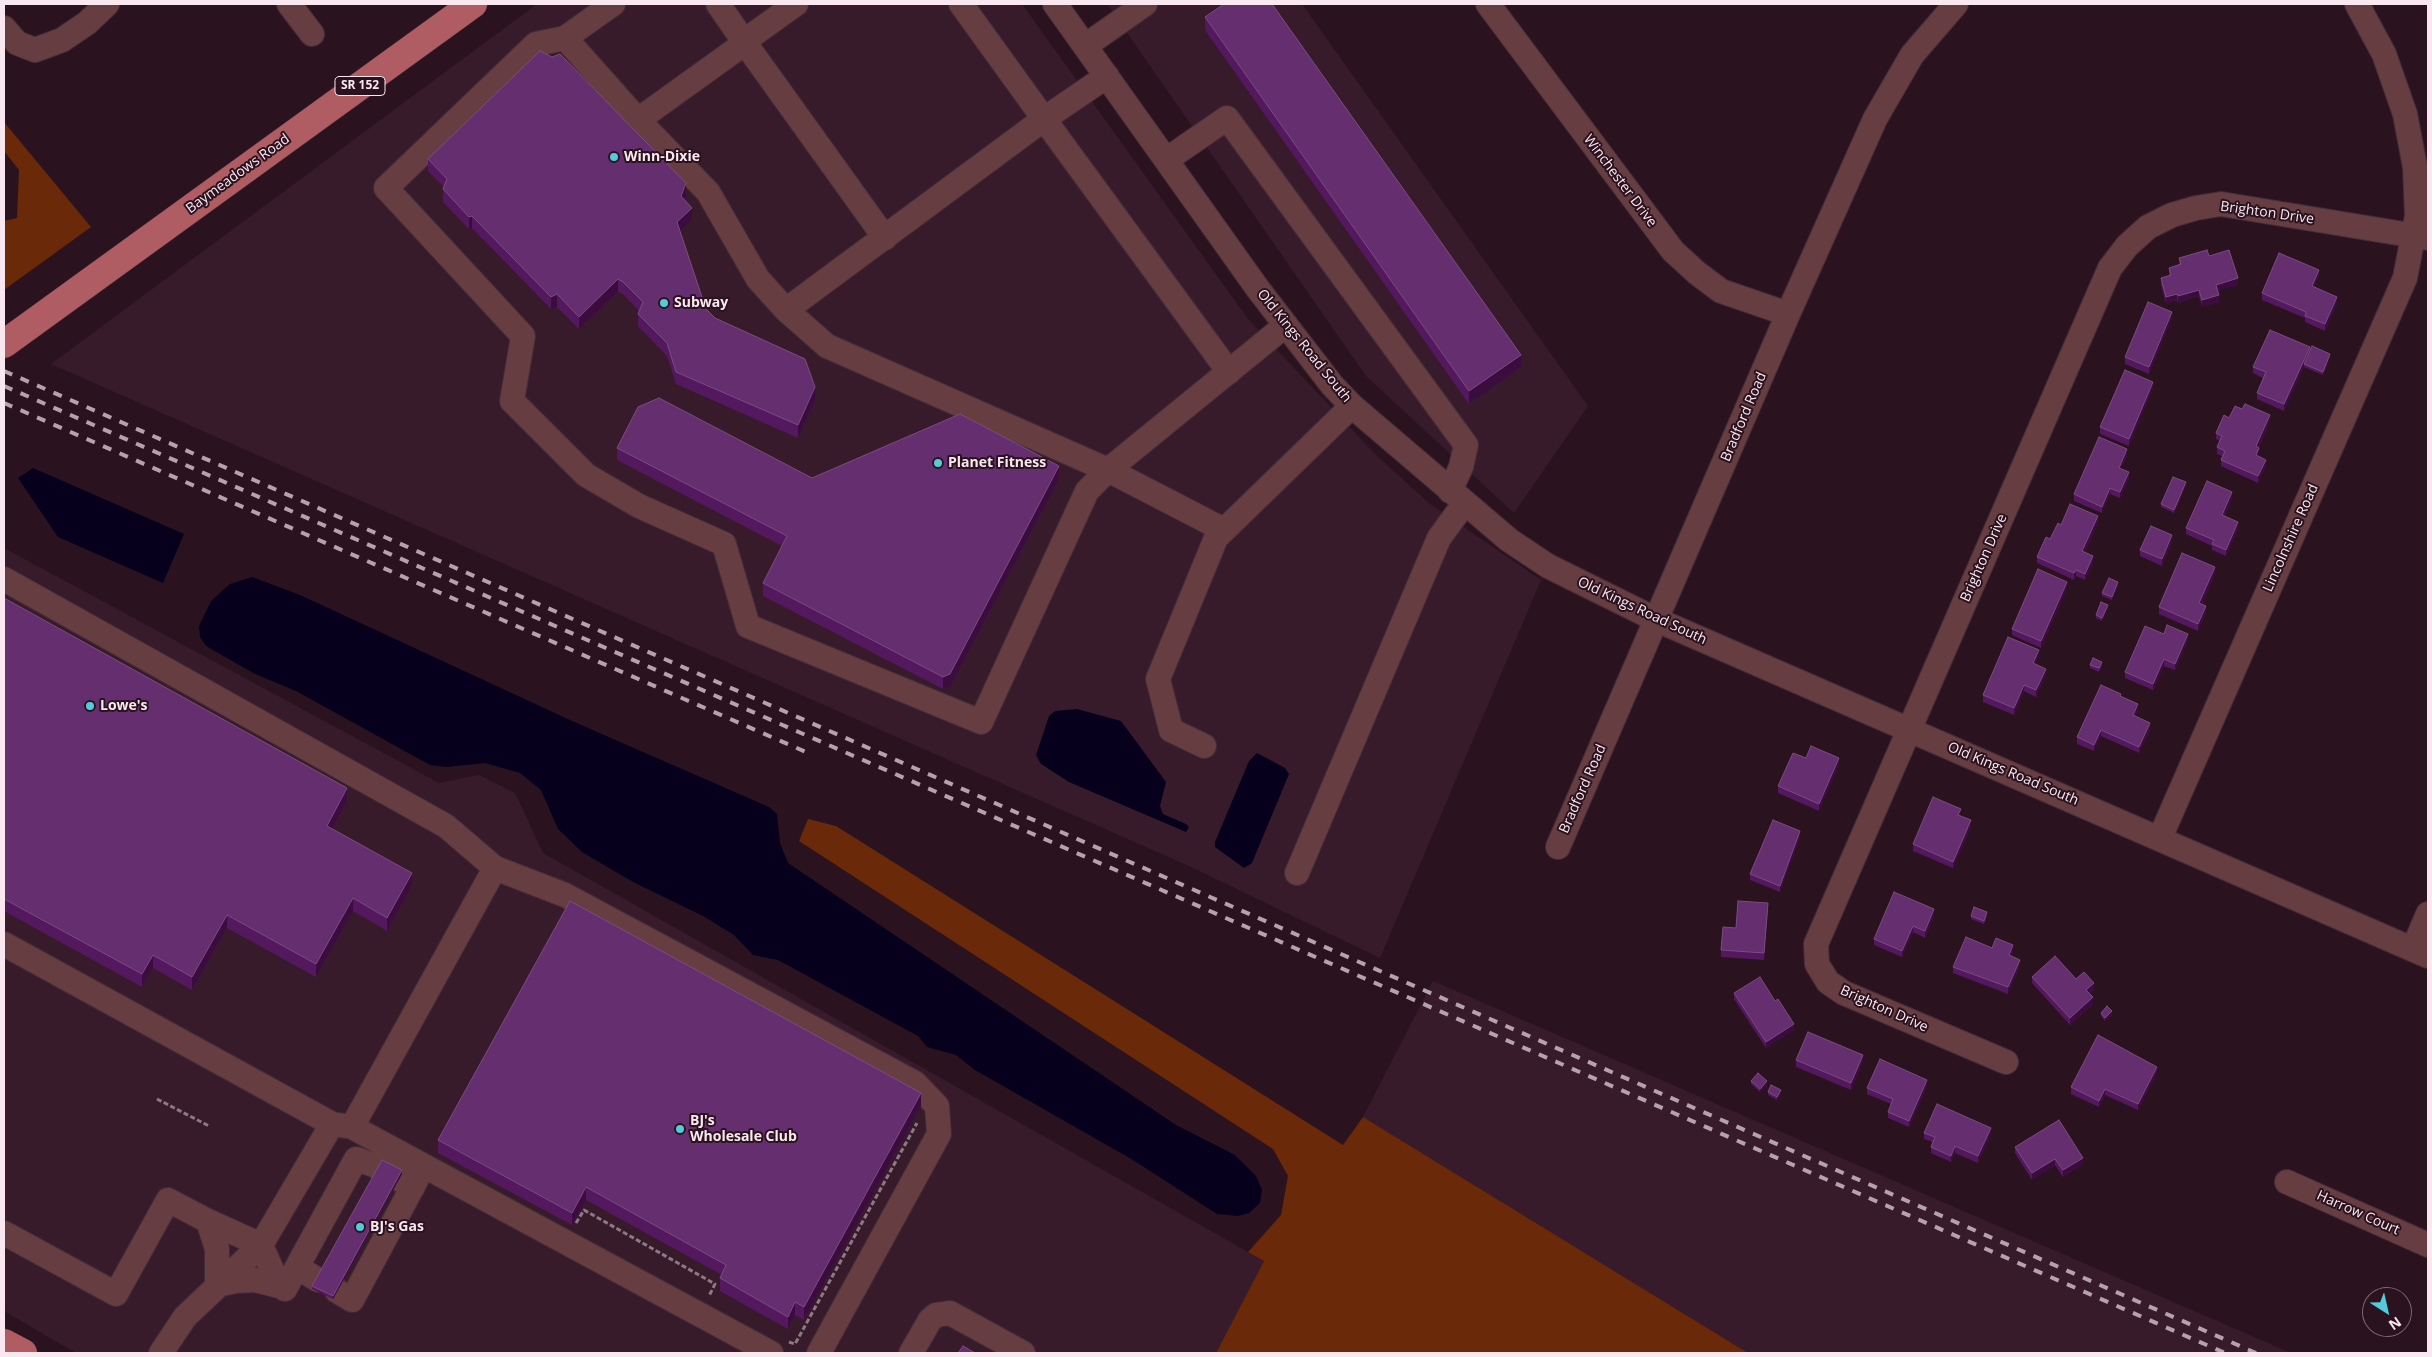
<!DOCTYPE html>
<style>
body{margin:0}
#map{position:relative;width:2432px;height:1357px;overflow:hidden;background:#2a131f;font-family:"Open Sans",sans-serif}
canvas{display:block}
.frame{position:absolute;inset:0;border:5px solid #fae8f0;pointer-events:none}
.north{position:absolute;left:2362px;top:1287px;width:50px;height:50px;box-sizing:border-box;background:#2a131f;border:1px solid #7d6873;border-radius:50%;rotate:145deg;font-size:14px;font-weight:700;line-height:20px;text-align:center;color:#fae8f0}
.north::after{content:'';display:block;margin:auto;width:18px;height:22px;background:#53cbdb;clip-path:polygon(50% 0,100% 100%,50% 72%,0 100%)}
</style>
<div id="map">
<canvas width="2432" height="1357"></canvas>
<div class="frame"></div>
<div class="north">N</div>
</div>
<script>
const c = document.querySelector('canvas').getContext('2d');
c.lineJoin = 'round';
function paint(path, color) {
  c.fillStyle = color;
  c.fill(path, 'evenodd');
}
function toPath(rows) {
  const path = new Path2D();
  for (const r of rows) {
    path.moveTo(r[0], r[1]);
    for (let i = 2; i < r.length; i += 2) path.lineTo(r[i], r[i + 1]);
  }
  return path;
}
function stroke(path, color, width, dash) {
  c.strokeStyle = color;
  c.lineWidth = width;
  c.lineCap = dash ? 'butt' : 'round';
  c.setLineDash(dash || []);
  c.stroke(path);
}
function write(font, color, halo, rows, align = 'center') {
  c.font = font + ' "Open Sans",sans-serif';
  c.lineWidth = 4;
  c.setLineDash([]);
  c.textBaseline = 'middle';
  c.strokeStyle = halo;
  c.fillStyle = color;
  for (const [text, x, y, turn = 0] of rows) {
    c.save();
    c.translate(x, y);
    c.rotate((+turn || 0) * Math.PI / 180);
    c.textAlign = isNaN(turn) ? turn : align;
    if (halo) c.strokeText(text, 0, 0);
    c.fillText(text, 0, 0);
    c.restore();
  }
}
paint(toPath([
 [537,4,1022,4,1248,319,1376,455,1430,504,1541,580,1380,958,1189,866,51,364],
 [1107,4,1302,4,1588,406,1514,513,1366,376],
 [4,548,439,783,479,775,515,793,543,853,1264,1261,1216,1353,76,1353,4,1311],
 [1433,981,2291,1353,1748,1353,1363,1117]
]), '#381b2b');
paint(toPath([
 [4,122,91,227,4,290,4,221,17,218,19,170,4,151],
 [808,819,836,826,1343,1145,1363,1117,1748,1353,1216,1353,1264,1261,1248,1252,1281,1215,1288,1176,1273,1149,799,841]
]), '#6a2908');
paint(toPath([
 [33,468,184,534,163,583,58,537,18,478],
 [252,577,300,595,572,721,769,807,777,814,780,843,788,863,1176,1125,1235,1155,1256,1176,1262,1190,1260,1203,1249,1213,1238,1216,1217,1214,1133,1160,975,1070,956,1055,927,1047,918,1036,778,960,753,955,734,935,703,916,633,882,582,852,558,829,541,790,520,773,485,763,446,767,430,765,296,691,255,674,206,646,200,637,199,626,211,601,230,584],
 [1077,709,1121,721,1166,782,1160,806,1163,814,1186,824,1189,827,1186,832,1069,782,1041,764,1036,755,1049,716,1055,711],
 [1257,753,1285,768,1289,774,1252,863,1244,868,1215,847,1215,842,1249,761]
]), '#06001c');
const minor = toPath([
 [289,4,312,34],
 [613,4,565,38,638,120],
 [718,4,745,43,638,120,708,192,758,279,786,310],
 [796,4,754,34,745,43,885,238],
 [1055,4,1258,289,1332,385,1352,406,1509,540,1548,566,1657,620,2428,956],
 [1488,4,1673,251,1697,273,1721,291,1788,314],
 [4,28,17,43,35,50,62,40,87,23,107,4],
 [565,38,536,44,386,188,523,336,512,401,586,475,639,506,724,544,748,626,981,722,1087,491,1108,470,827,346,786,310,1044,119,961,4],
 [1085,46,1145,4],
 [1107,76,1044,119,1229,372],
 [1166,160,1227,118,1466,445,1461,467,1450,491],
 [1224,530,1108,470,1286,325],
 [4,579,446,826,495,868],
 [1204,746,1171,730,1158,679,1216,538,1352,406],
 [2160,838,2405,278,2417,216,2415,167,2405,114,2384,54,2357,4],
 [1558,847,1788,314,1875,119,1912,55,1956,4],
 [1297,873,1439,538,1464,504],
 [4,944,332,1124],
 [2413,949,2428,914],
 [2006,1062,1844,993,1828,982,1817,964,1816,944,2110,268,2127,246,2148,227,2172,215,2196,208,2221,204,2428,238],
 [352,1127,495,868,565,895,915,1083,937,1106,939,1134,819,1353],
 [2287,1182,2428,1245],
 [208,1221,261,1245,279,1286,255,1280,236,1281,217,1285,217,1249,208,1221],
 [4,1233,116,1294,168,1200,208,1221],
 [297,1267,318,1280],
 [285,1289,356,1159,374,1165,413,1187],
 [337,1291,352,1300,420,1173],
 [161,1353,185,1317,261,1245,332,1124,352,1127,771,1353],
 [911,1353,930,1320,936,1315,950,1313,1023,1353]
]);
const major = toPath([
 [4,344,473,4],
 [4,1343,23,1353]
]);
stroke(minor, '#432d38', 26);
stroke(major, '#432d38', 29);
stroke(toPath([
 [157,1099,209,1126],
 [576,1223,584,1210,715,1284,709,1296],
 [789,1342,795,1344,917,1123]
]), '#8d7883', 3, [5, 2.5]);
stroke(minor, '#663d40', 24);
stroke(major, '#b05c63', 28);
stroke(toPath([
 [4,371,2256,1353],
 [4,386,2225,1353],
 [4,403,806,752]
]), '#b6a2ac', 4, [9, 9]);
paint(toPath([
 [1205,17,1521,367,1469,404,1205,30],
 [428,159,686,196,685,200,692,220,680,232,706,309,715,318,815,400,798,438,676,384,667,356,638,326,638,314,639,311,623,294,618,292,579,329,557,307,551,309,472,228,469,229,443,202,443,189,444,187,428,171],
 [2209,256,2238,285,2218,290,2219,302,2202,307,2199,296,2178,303,2177,300,2166,303,2161,285,2161,278,2169,276,2169,268,2179,265,2179,258],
 [2319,276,2314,287,2337,304,2325,331,2305,322,2305,318,2262,300,2262,293],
 [2172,318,2149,374,2125,364,2125,357],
 [2330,357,2323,375,2304,367,2284,411,2257,399,2257,393,2263,378,2253,373,2253,367],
 [2153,388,2129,446,2100,434,2100,427],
 [2229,418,2270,421,2259,447,2259,454,2258,457,2266,466,2258,483,2221,466,2221,460,2222,456,2217,454,2217,447,2220,441,2216,439,2216,433],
 [617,448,812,478,1059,479,950,687,943,689,763,596,763,583,782,546,617,460],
 [2127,456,2121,469,2129,479,2120,498,2110,494,2102,513,2074,501,2074,494],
 [2186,486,2174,513,2161,507,2161,504],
 [2232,498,2225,516,2238,529,2226,556,2212,550,2212,546,2186,534,2186,528],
 [2098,523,2085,552,2093,563,2085,580,2076,576,2074,580,2037,563,2037,557,2061,525],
 [2172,542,2162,566,2140,556,2140,550],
 [2215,574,2202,604,2206,612,2198,631,2159,614,2159,607],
 [2118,585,2112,600,2102,596,2102,593],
 [2067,588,2041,648,2012,635,2012,629],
 [4,598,347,801,332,829,412,886,387,931,353,911,316,977,227,928,192,990,153,968,142,987,4,911],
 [2108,608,2102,621,2096,618,2096,615],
 [2164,634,2188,640,2175,670,2164,666,2153,690,2125,678,2125,672],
 [2039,656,2035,664,2046,675,2036,697,2024,691,2014,715,1983,702,1983,695],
 [2090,665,2102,665,2099,672,2090,668],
 [2121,697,2138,711,2135,716,2150,730,2139,753,2101,736,2094,751,2077,744,2077,737],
 [1806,758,1839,764,1819,811,1778,793,1778,786],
 [1961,816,1971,827,1953,868,1913,851,1913,844],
 [1800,838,1780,892,1750,880,1750,874],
 [1768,910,1764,960,1721,957,1721,950,1736,928],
 [1987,915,1984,924,1971,919,1971,916],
 [1934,916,1925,938,1913,932,1902,957,1874,945,1874,939],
 [1992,948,2013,952,2011,956,2020,966,2008,994,1953,973,1953,967],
 [2032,977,2076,979,2094,990,2090,993,2093,1004,2070,1025,2032,983],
 [1734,993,1794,1030,1766,1048,1734,999],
 [2101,1013,2112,1015,2105,1021,2101,1016],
 [1796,1060,1863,1061,1851,1090,1796,1067],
 [2157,1073,2138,1110,2105,1095,2099,1107,2071,1094,2071,1087],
 [1751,1081,1767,1084,1760,1092,1751,1084],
 [1927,1086,1909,1127,1888,1118,1888,1112,1891,1104,1867,1094,1867,1088],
 [1768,1092,1781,1094,1777,1100,1768,1095],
 [921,1106,804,1320,795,1315,788,1329,720,1291,720,1278,722,1275,586,1200,572,1225,438,1153,438,1140],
 [1924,1133,1991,1134,1978,1163,1955,1153,1951,1162,1931,1153,1931,1147,1932,1142,1924,1139],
 [2015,1147,2083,1164,2063,1177,2055,1165,2032,1180,2015,1153],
 [402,1174,333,1299,312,1289,312,1286]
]), '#53185e');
paint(toPath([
 [686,183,686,196,681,208,681,196],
 [692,208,692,220,677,235,677,222],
 [472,216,472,228,469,229,469,217],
 [2319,270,2319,276,2312,293,2312,286],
 [2238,278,2238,285,2216,291,2216,285],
 [618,279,618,292,579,329,579,317],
 [2199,290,2199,296,2178,303,2178,296],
 [557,294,557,307,551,309,551,297],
 [2177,294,2177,300,2166,303,2166,297],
 [2219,295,2219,302,2202,307,2202,300],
 [2337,297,2337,304,2325,331,2325,324],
 [2172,312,2172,318,2149,374,2149,367],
 [2310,347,2310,354,2304,364,2304,367,2284,411,2284,404],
 [2330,354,2330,357,2323,375,2323,372],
 [1521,355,1521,367,1469,404,1469,391],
 [2153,382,2153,388,2129,446,2129,439],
 [815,387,815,400,798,438,798,425],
 [2270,415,2270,421,2256,453,2256,446],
 [2259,448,2259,454,2256,462,2256,455],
 [2127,449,2127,456,2119,474,2119,468],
 [2266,460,2266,466,2258,483,2258,476],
 [1059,466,1059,479,950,687,943,689,943,677],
 [2129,472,2129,479,2120,498,2120,492],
 [2186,482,2186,486,2174,513,2174,510],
 [2110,488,2110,494,2102,513,2102,507],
 [2232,492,2232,498,2222,522,2222,515],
 [2098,516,2098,523,2082,558,2082,551],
 [2238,522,2238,529,2226,556,2226,550],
 [2172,535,2172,542,2162,566,2162,559],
 [2093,556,2093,563,2085,580,2085,574],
 [2215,567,2215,574,2199,610,2199,603],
 [2076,570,2076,576,2074,580,2074,573],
 [2067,582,2067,588,2041,648,2041,641],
 [2118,582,2118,585,2112,600,2112,597],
 [2108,605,2108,608,2102,621,2102,618],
 [2206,606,2206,612,2198,631,2198,624],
 [2188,634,2188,640,2175,670,2175,664],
 [2039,650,2039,656,2033,670,2033,663],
 [2164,659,2164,666,2153,690,2153,684],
 [2046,669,2046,675,2036,697,2036,690],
 [2024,685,2024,691,2014,715,2014,708],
 [2138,704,2138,711,2133,722,2133,715],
 [2150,723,2150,730,2139,753,2139,747],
 [2101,730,2101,736,2094,751,2094,745],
 [1839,758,1839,764,1819,811,1819,804],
 [347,788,347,801,327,838,327,826],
 [1971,820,1971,827,1953,868,1953,862],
 [1800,831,1800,838,1780,892,1780,886],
 [412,873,412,886,387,931,387,918],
 [353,898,353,911,316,977,316,964],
 [1768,903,1768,910,1764,960,1764,953],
 [1934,909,1934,916,1925,938,1925,931],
 [227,915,227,928,192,990,192,977],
 [1913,926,1913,932,1902,957,1902,951],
 [2013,945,2013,952,2009,961,2009,955],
 [153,955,153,968,142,987,142,974],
 [2020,960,2020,966,2008,994,2008,987],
 [2094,983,2094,990,2086,996,2086,990],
 [2093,997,2093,1004,2070,1025,2070,1018],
 [2112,1011,2112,1015,2105,1021,2105,1018],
 [1794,1024,1794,1030,1766,1048,1766,1042],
 [1863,1055,1863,1061,1851,1090,1851,1083],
 [2157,1067,2157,1073,2138,1110,2138,1104],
 [1927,1080,1927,1086,1909,1127,1909,1121],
 [1767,1081,1767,1084,1760,1092,1760,1089],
 [2105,1089,2105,1095,2099,1107,2099,1101],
 [1781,1090,1781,1094,1777,1100,1777,1097],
 [921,1093,921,1106,804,1320,804,1307],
 [1991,1128,1991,1134,1978,1163,1978,1156],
 [1955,1146,1955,1153,1951,1162,1951,1156],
 [2083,1158,2083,1164,2063,1177,2063,1170],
 [2055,1159,2055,1165,2032,1180,2032,1173],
 [402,1170,402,1174,333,1299,333,1296],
 [586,1187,586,1200,572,1225,572,1213],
 [795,1302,795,1315,788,1329,788,1317]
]), '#3b0c3e');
const building = toPath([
 [1224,4,1272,4,1521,355,1469,391,1205,17,1224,4],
 [540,51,552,57,560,54,686,183,681,196,692,208,677,222,706,309,715,318,805,359,815,387,798,425,676,372,667,343,638,314,643,302,623,282,618,279,579,317,557,294,551,297,472,216,469,217,443,189,447,179,428,159,540,51],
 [2207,250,2209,256,2229,250,2238,278,2216,285,2219,295,2202,300,2199,290,2178,296,2177,294,2166,297,2161,278,2171,275,2169,268,2181,264,2179,258,2207,250],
 [2279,253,2319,270,2312,286,2337,297,2325,324,2305,316,2306,312,2262,293,2279,253],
 [2148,302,2172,312,2149,367,2125,357,2148,302],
 [2270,330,2310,347,2284,404,2257,393,2266,372,2253,367,2270,330],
 [2312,346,2330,354,2323,372,2304,364,2312,346],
 [2125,370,2153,382,2129,439,2100,427,2125,370],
 [659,398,812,478,960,414,1059,466,950,674,943,677,763,583,787,536,617,448,638,407,659,398],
 [2245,404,2270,415,2256,446,2259,448,2256,455,2266,460,2258,476,2221,460,2225,451,2217,447,2222,436,2216,433,2224,415,2229,418,2235,406,2242,409,2245,404],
 [2099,437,2127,449,2119,468,2129,472,2120,492,2110,488,2102,507,2074,494,2099,437],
 [2173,477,2186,482,2174,510,2161,504,2173,477],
 [2207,481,2232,492,2222,515,2238,522,2226,550,2212,544,2214,540,2186,528,2207,481],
 [2070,504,2098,516,2082,551,2093,556,2085,574,2076,570,2074,573,2037,557,2046,537,2050,539,2058,523,2061,525,2070,504],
 [2151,526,2172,535,2162,559,2140,550,2151,526],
 [2182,553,2215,567,2199,603,2206,606,2198,624,2159,607,2182,553],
 [2038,569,2067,582,2041,641,2012,629,2038,569],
 [2109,578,2118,582,2112,597,2102,593,2109,578],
 [4,598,347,788,327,826,412,873,387,918,353,898,316,964,227,915,192,977,153,955,142,974,4,899,4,598],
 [2101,602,2108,605,2102,618,2096,615,2101,602],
 [2167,625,2188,634,2175,664,2164,659,2153,684,2125,672,2145,626,2164,634,2167,625],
 [2008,637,2039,650,2033,663,2046,669,2036,690,2024,685,2014,708,1983,695,2008,637],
 [2093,658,2102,662,2099,668,2090,665,2093,658],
 [2101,685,2121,694,2120,696,2138,704,2133,715,2150,723,2139,747,2101,730,2094,745,2077,737,2101,685],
 [1811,746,1839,758,1819,804,1778,786,1793,753,1806,758,1811,746],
 [1933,797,1961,809,1958,815,1971,820,1953,862,1913,844,1933,797],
 [1773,820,1800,831,1780,886,1750,874,1773,820],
 [1894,892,1934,909,1925,931,1913,926,1902,951,1874,939,1894,892],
 [570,901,921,1093,804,1307,795,1302,788,1317,720,1278,726,1265,586,1187,572,1213,438,1140,570,901],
 [1738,901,1768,903,1764,953,1721,950,1723,927,1736,928,1738,901],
 [1974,907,1987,912,1984,921,1971,916,1974,907],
 [1966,937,1992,948,1996,938,2013,945,2009,955,2020,960,2008,987,1953,967,1966,937],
 [2055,956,2076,979,2084,972,2094,983,2086,990,2093,997,2070,1018,2032,977,2055,956],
 [1760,977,1775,1001,1778,999,1794,1024,1766,1042,1734,993,1760,977],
 [2107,1006,2112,1011,2105,1018,2101,1013,2107,1006],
 [1808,1032,1863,1055,1851,1083,1796,1060,1808,1032],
 [2098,1035,2157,1067,2138,1104,2105,1089,2099,1101,2071,1087,2098,1035],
 [1880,1059,1927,1080,1909,1121,1888,1112,1893,1099,1867,1088,1880,1059],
 [1758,1073,1767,1081,1760,1089,1751,1081,1758,1073],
 [1771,1085,1781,1090,1777,1097,1768,1092,1771,1085],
 [1937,1104,1991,1128,1978,1156,1955,1146,1951,1156,1931,1147,1935,1137,1924,1133,1937,1104],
 [2059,1120,2083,1158,2063,1170,2055,1159,2032,1173,2015,1147,2059,1120],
 [382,1160,402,1170,333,1296,312,1286,382,1160],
 [963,1346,975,1353,958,1353,963,1346]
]);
paint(building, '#652e6e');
stroke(building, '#7c4b82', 1);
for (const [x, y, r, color] of [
 [614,157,5,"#53cbdb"],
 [664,303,5,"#53cbdb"],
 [938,463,5,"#53cbdb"],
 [90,706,5,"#53cbdb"],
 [680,1129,5,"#53cbdb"],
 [360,1227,5,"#53cbdb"]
]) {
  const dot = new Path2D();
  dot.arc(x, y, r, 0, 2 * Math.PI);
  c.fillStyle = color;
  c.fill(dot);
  stroke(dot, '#2a131f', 2);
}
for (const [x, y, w] of [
 [360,86,50]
]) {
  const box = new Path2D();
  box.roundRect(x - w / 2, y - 9.5, w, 19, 4);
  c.fillStyle = '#2a131f';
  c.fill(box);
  stroke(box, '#fae8f0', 1);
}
write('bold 12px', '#fae8f0', null, [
 ["SR 152",360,86]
]);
write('bold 14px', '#fae8f0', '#2a131f', [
 ["Winn-Dixie",624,157],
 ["Subway",674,303],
 ["Planet Fitness",948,463],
 ["Lowe's",100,706],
 ["BJ's",690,1121],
 ["Wholesale Club",690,1137],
 ["BJ's Gas",370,1227]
], 'left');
write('14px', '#fae8f0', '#2a131f', [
 ["Baymeadows Road",238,174,-36],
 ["Winchester Drive",1620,181,53],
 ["Brighton Drive",2267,213,8],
 ["Old Kings Road South",1304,346,51],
 ["Bradford Road",1744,417,-67],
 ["Lincolnshire Road",2291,538,-66],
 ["Brighton Drive",1984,558,-66],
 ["Old Kings Road South",1642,611,25],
 ["Old Kings Road South",2013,774,23],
 ["Bradford Road",1583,789,-66],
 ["Brighton Drive",1884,1009,24],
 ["Harrow Court",2358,1213,24]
]);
</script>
